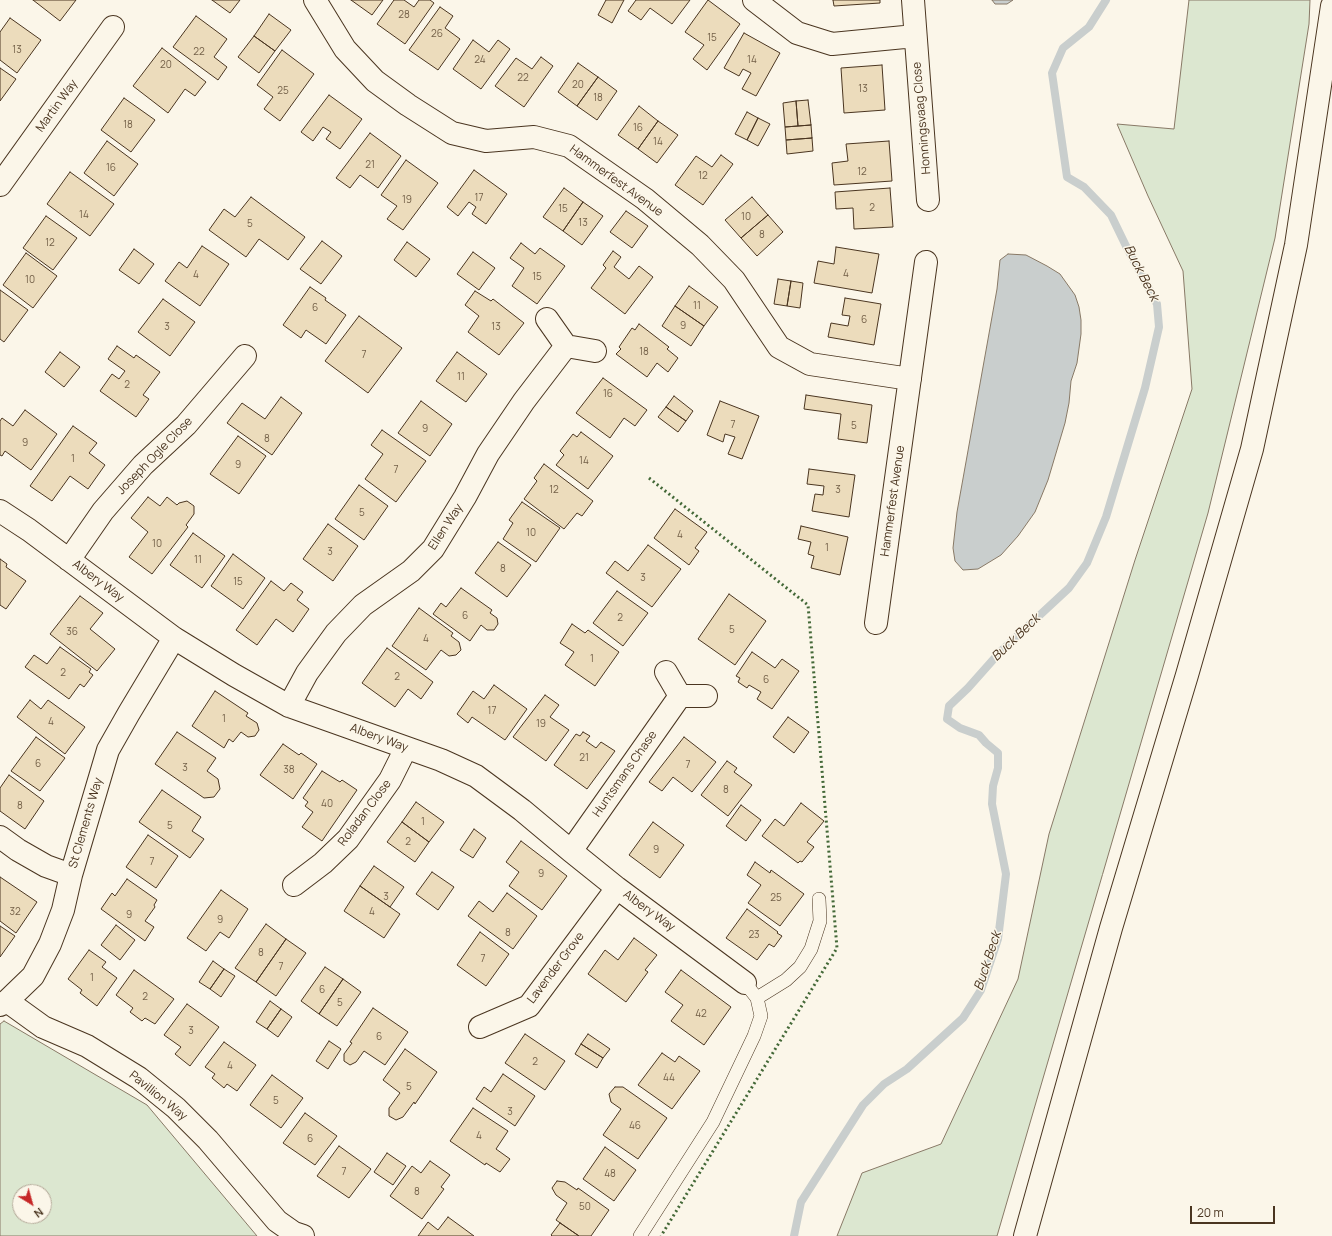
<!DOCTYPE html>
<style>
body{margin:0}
#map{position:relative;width:1332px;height:1236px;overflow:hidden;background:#fbf6e9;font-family:Manrope,sans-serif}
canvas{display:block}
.north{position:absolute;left:12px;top:1184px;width:40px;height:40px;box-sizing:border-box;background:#fbf6e9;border:1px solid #b4a999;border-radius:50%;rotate:143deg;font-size:11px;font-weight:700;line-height:16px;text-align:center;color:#4a3520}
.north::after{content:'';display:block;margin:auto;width:14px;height:18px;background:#c62828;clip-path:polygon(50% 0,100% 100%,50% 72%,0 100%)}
.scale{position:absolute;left:1190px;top:1206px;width:85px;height:18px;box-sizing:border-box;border:2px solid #4a3520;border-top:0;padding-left:5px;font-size:12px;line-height:14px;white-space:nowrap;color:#4a3520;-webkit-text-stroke:3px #fbf6e9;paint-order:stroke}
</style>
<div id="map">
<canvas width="1332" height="1236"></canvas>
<div class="north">N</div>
<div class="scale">20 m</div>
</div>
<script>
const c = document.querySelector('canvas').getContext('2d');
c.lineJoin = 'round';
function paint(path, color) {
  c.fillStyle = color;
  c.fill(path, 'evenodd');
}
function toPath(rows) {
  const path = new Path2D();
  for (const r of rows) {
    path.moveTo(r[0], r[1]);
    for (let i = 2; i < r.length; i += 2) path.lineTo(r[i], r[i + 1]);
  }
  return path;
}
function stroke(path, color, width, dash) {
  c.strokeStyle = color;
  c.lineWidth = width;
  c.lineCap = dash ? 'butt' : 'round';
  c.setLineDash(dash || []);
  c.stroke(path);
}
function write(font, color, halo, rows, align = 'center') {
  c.font = font + ' Manrope,sans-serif';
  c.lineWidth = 3;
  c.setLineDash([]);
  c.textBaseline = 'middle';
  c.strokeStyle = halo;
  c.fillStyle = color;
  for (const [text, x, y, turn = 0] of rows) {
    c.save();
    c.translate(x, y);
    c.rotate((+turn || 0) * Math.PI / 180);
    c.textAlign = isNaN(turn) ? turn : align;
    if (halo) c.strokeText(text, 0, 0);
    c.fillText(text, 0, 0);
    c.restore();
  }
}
const green = toPath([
 [1189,0,1310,0,1309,24,1275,238,1208,513,997,1236,837,1236,862,1173,941,1144,1018,979,1049,834,1135,560,1192,389,1183,271,1148,196,1117,124,1174,129,1189,0],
 [4,1021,147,1105,257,1236,0,1236,0,1024,4,1021],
 [20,1192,44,1192,44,1216,20,1216,20,1192]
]);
paint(green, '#dce7d0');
stroke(green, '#887966', 1);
const water = toPath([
 [992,0,1013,0,1007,4,995,4,992,0],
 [1008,254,1026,255,1047,266,1060,274,1075,295,1079,307,1081,320,1081,334,1077,363,1071,381,1069,403,1065,423,1048,480,1035,512,1018,536,1001,555,978,569,963,570,955,561,953,548,957,512,997,289,1000,260,1008,254]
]);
paint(water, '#c9cecd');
stroke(water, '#887966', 1);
stroke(toPath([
 [794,1236,801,1202,863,1105,884,1084,907,1069,963,1018,981,990,998,939,1006,874,992,804,993,786,998,768,998,753,986,743,979,735,960,728,947,719,949,706,968,688,1000,652,1069,588,1087,563,1106,517,1145,388,1159,327,1157,304,1126,246,1111,215,1084,187,1067,177,1052,73,1063,48,1089,27,1106,0]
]), '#c9cecd', 8);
const building = toPath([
 [33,0,76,0,60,21,33,0],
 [212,0,240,0,230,13,212,0],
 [351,0,383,0,372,15,351,0],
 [394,0,404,0,414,7,419,0,430,0,434,3,405,44,377,24,394,0],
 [606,0,624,0,612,23,598,15,606,0],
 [636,0,690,0,672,24,650,8,641,20,628,11,636,0],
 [708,0,740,24,707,70,693,59,704,45,685,32,708,0],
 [833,0,880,0,880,3,834,6,833,0],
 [440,7,453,16,445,28,460,39,438,70,409,50,440,7],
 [269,14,291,30,275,51,254,36,269,14],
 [196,16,227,39,214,57,227,67,218,80,173,47,196,16],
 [10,18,41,40,17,73,0,60,0,32,10,18],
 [744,33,780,53,756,96,742,89,751,73,743,69,739,76,724,68,744,33],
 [254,36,275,51,259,73,238,57,254,36],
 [473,40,489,52,498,40,510,49,481,89,453,69,473,40],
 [162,48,206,82,195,96,185,89,168,113,133,86,162,48],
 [282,50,314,74,280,121,264,109,273,97,257,85,282,50],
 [541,57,553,66,524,107,495,86,516,58,532,69,541,57],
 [578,63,598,77,577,106,558,92,578,63],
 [882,65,885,110,844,113,841,68,882,65],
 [0,68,16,79,0,101,0,68],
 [598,77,617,91,597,120,577,106,598,77],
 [329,95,362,119,340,149,326,139,331,132,323,127,313,141,301,132,329,95],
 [124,98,155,120,131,152,101,130,124,98],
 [808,100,811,125,798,126,796,101,808,100],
 [796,101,798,126,785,127,783,103,796,101],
 [639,106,658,121,638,149,618,135,639,106],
 [747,112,758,118,747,140,735,134,747,112],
 [758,118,770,124,758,146,747,140,758,118],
 [658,121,678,135,657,163,638,149,658,121],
 [811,125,812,138,786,140,785,127,811,125],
 [370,133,401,156,378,188,360,175,350,188,336,178,370,133],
 [812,138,813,151,787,154,786,140,812,138],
 [107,141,138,164,114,196,84,173,107,141],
 [889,141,892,181,834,185,832,163,848,161,846,144,889,141],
 [721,155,733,164,703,205,675,185,696,156,712,167,721,155],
 [406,160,438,183,403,230,387,219,397,206,381,195,406,160],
 [474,170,507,194,486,224,472,214,476,207,469,202,458,216,447,207,474,170],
 [70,172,114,204,90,236,47,204,70,172],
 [564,188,583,202,563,231,543,217,564,188],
 [890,188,893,227,854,229,853,208,836,209,835,192,890,188],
 [251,197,305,237,288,260,259,239,246,257,209,230,224,209,235,217,251,197],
 [752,197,768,215,741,238,725,220,752,197],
 [583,202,603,216,582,245,563,231,583,202],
 [626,211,648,226,632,248,610,232,626,211],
 [768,215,783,232,757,256,741,238,768,215],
 [46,216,77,238,53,270,23,248,46,216],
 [322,241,342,256,321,284,300,269,322,241],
 [407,242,430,259,416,277,394,260,407,242],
 [521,243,535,254,540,248,565,266,537,304,512,286,524,268,510,258,521,243],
 [202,246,229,264,200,306,165,281,179,262,187,268,202,246],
 [836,247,879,254,872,293,814,283,818,261,834,264,836,247],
 [134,249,154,264,139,284,119,270,134,249],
 [613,251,621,257,614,267,629,279,639,266,653,277,625,314,591,288,606,268,603,265,613,251],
 [473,252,495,268,479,290,457,274,473,252],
 [26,253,57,276,33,308,3,285,26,253],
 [778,279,791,281,787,306,774,304,778,279],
 [791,281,803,283,800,308,787,306,791,281],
 [689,286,718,307,704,326,675,306,689,286],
 [310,287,326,298,325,300,346,315,326,344,306,330,301,338,283,325,310,287],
 [0,290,28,310,4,342,0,339,0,290],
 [475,291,491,301,493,299,524,323,499,355,468,332,479,316,465,305,475,291],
 [845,298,881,304,874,345,828,337,831,323,848,326,850,316,842,315,845,298],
 [163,299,195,322,170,356,138,332,163,299],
 [675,306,704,326,691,346,662,326,675,306],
 [359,316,402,348,368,393,325,361,359,316],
 [639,324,669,347,667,349,678,358,668,372,657,363,647,377,616,354,621,349,619,347,632,328,635,330,639,324],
 [117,346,134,358,136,355,160,372,143,395,149,399,136,417,100,391,112,374,119,379,125,371,108,359,117,346],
 [60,352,80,367,64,387,45,372,60,352],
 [457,352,487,374,466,402,436,381,457,352],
 [603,378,647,410,635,426,624,418,610,438,576,413,603,378],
 [806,395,872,405,867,443,838,439,841,414,804,409,806,395],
 [674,396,693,411,686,421,666,407,674,396],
 [281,397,302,413,272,455,227,423,242,403,265,419,281,397],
 [421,401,452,424,430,456,398,433,421,401],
 [720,401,759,416,742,459,728,454,735,437,725,434,723,442,707,435,720,401],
 [666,407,686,421,678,432,658,417,666,407],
 [25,410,57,434,31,470,5,451,2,456,0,455,0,421,2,418,13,426,25,410],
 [73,426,97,443,89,453,105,465,88,489,70,476,52,501,30,486,73,426],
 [382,430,426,461,396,502,365,479,383,454,371,445,382,430],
 [581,432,613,456,588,489,556,465,564,455,560,451,573,434,577,437,581,432],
 [238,436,266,456,239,494,210,474,238,436],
 [544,464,593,501,582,516,577,513,564,529,524,499,537,481,534,478,544,464],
 [809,469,855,475,849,517,812,511,815,494,823,495,824,486,807,484,809,469],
 [359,485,388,506,364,540,335,519,359,485],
 [148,497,160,506,167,497,177,505,179,503,187,501,194,506,194,514,186,525,188,527,152,574,129,557,148,532,131,518,148,497],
 [522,502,560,528,536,562,503,539,513,523,509,520,522,502],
 [675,509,707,532,695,548,699,551,689,565,654,538,675,509],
 [328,524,358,546,333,581,303,559,328,524],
 [801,526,848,537,840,575,811,568,814,556,808,554,811,542,798,539,801,526],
 [193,533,225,556,202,588,170,565,193,533],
 [498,542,531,565,507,597,475,573,498,542],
 [648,545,681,569,652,607,606,573,615,561,628,571,648,545],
 [233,554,265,578,243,609,211,586,233,554],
 [0,559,7,564,6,567,26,581,6,609,0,605,0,559],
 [271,581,284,591,291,583,303,592,297,600,309,609,293,632,276,619,257,645,236,630,271,581],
 [461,588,492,610,490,613,497,618,498,624,494,630,487,630,481,625,470,641,433,614,441,603,446,607,461,588],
 [617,591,648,613,623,646,593,623,617,591],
 [729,594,766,621,735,665,698,639,729,594],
 [80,596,103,613,90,629,115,649,97,671,50,634,80,596],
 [419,608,453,633,451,636,459,642,461,650,456,655,449,656,441,650,426,670,392,646,419,608],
 [572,624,585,633,588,630,619,652,595,686,565,665,574,652,560,643,572,624],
 [60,647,91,669,89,672,93,675,84,687,80,684,69,699,25,667,34,655,47,664,60,647],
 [387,648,433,682,421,699,408,689,395,707,362,683,387,648],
 [752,652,775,668,782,659,799,671,772,709,757,699,761,692,749,685,747,688,738,682,740,678,736,676,752,652],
 [494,685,527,709,505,740,472,717,468,723,457,714,473,691,484,699,494,685],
 [215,691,248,713,246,716,257,723,259,730,255,736,248,737,241,732,233,742,229,739,224,748,192,726,215,691],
 [545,695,559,705,550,717,569,730,546,761,513,737,545,695],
 [30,700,41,709,48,700,85,727,65,754,17,717,30,700],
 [788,717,809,732,794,753,773,737,788,717],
 [177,732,216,758,207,771,218,779,220,789,214,797,204,798,155,764,177,732],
 [583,732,590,736,586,741,596,748,601,742,615,751,587,789,554,765,576,734,580,736,583,732],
 [36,737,65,758,40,791,11,771,36,737],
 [684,737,716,762,692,792,673,777,662,791,649,782,684,737],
 [283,744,299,755,301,753,317,764,293,799,260,775,283,744],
 [727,761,737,768,734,772,752,785,728,816,701,795,727,761],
 [322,771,340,782,342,780,357,790,322,841,302,827,313,812,305,806,308,802,303,798,322,771],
 [9,775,44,801,25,829,0,811,0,788,9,775],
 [162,790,201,817,192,831,204,839,190,858,139,822,162,790],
 [416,802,444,822,429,842,402,822,416,802],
 [801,803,824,821,807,842,814,847,802,862,800,861,798,863,762,836,775,819,784,826,801,803],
 [741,805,761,820,746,841,726,826,741,805],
 [402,822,429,842,415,862,387,842,402,822],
 [653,822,684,845,660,878,629,855,653,822],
 [474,829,486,838,473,858,460,850,474,829],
 [148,835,178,856,156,888,126,867,148,835],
 [521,841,567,876,542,910,509,886,519,872,506,862,521,841],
 [755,862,770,873,771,870,804,894,780,926,748,903,761,885,747,875,755,862],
 [374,866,404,887,390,907,360,886,374,866],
 [432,872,454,887,438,910,416,894,432,872],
 [0,877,37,902,16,933,0,921,0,877],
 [127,879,157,900,154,905,155,907,145,921,154,927,145,941,101,909,112,893,115,896,127,879],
 [360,886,400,914,384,938,344,911,360,886],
 [221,890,248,909,229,938,220,932,206,951,187,938,221,890],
 [507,893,537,916,513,949,468,916,479,901,493,912,507,893],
 [747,909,778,932,777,933,782,936,774,947,769,944,757,960,726,938,747,909],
 [266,924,286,939,256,982,235,968,266,924],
 [116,925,135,940,120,960,101,945,116,925],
 [0,926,15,936,0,957,0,926],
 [480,932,509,954,486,986,457,965,480,932],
 [634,938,657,955,645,970,648,972,626,1002,588,974,605,950,618,960,634,938],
 [286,939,306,953,276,996,256,982,286,939],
 [89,950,106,962,102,967,117,978,97,1006,80,993,82,990,68,979,89,950],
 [213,961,224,969,210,989,199,982,213,961],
 [325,967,343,979,319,1014,301,1001,325,967],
 [224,969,235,976,221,997,210,989,224,969],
 [134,970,174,999,155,1024,145,1018,142,1021,130,1012,133,1008,116,995,134,970],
 [681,970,731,1007,704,1045,671,1021,683,1005,665,992,681,970],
 [343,979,361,992,337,1026,319,1014,343,979],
 [270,1001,281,1009,267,1029,256,1022,270,1001],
 [187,1004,219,1027,190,1066,175,1054,181,1047,164,1035,187,1004],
 [373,1008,408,1032,385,1065,364,1051,356,1062,350,1065,344,1061,344,1054,352,1043,350,1042,373,1008],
 [281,1009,292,1017,278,1037,267,1029,281,1009],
 [525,1034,565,1061,545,1090,505,1063,525,1034],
 [588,1034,610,1049,603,1058,581,1044,588,1034],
 [329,1041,341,1049,328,1069,316,1061,329,1041],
 [224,1042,256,1065,237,1091,227,1084,224,1088,212,1078,215,1074,205,1067,224,1042],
 [581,1044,603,1058,597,1068,575,1054,581,1044],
 [405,1049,437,1072,415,1104,414,1102,403,1117,396,1120,389,1116,389,1108,400,1093,383,1080,405,1049],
 [662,1053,675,1062,679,1056,700,1071,672,1109,638,1085,662,1053],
 [503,1074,535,1096,515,1126,476,1099,484,1087,491,1092,503,1074],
 [272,1075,303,1098,281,1128,250,1105,272,1075],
 [615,1087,623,1087,667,1118,638,1159,603,1135,621,1109,611,1102,609,1094,615,1087],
 [473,1108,508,1131,496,1149,510,1159,500,1172,486,1163,485,1165,450,1141,473,1108],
 [305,1113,337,1136,315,1165,283,1143,305,1113],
 [339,1146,371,1169,349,1198,317,1176,339,1146],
 [605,1147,636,1170,614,1201,583,1179,605,1147],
 [387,1153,406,1166,393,1185,374,1172,387,1153],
 [430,1161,450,1175,441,1187,444,1189,422,1219,390,1196,412,1166,421,1173,430,1161],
 [557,1181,565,1182,577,1190,578,1188,609,1210,591,1236,579,1236,556,1220,567,1203,556,1195,552,1188,557,1181],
 [448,1217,474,1236,418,1236,428,1222,438,1230,448,1217],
 [560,1223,579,1236,552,1236,551,1235,560,1223]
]);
paint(building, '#ecdcbc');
stroke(building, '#4a3520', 1);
const service = toPath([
 [757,998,786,980,800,967,811,949,820,921,819,899],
 [640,1236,713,1122,754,1036,761,1016,757,998,745,983]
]);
const minor = toPath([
 [315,0,345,49,375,81,408,105,452,133,486,141,534,137,569,146,645,199,700,245,734,280,779,347,810,364,910,379],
 [754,0,797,33,832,44,915,36],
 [913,0,928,200],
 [0,185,113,27],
 [547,319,566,346],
 [0,511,29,530,174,638,234,675,289,706,441,760,476,776,522,810,571,851,617,888,745,983],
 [69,560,103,511,143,465,186,425,245,356],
 [876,623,926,262],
 [666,672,680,696,706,696],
 [289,706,307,673,336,633,363,605,411,571,433,549,465,497,488,454,524,401,566,346,595,351],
 [0,837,18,850,46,866,71,875],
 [571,851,680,696],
 [294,885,323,863,348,839,390,780,406,748],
 [7,1001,43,1027,87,1046,139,1078,176,1108,208,1140,277,1221,294,1233,303,1236],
 [0,1005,7,1001,33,976,50,944,63,910,71,875,108,750,129,713,174,638],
 [480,1027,529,1006,617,888]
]);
const trunk = toPath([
 [1025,1236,1111,928,1187,675,1252,449,1296,245,1332,6]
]);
stroke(service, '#4a3520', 14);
stroke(minor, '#4a3520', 24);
stroke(trunk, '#4a3520', 24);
stroke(service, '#fbf6e9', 13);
stroke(minor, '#fbf6e9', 22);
stroke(trunk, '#fbf6e9', 22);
stroke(toPath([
 [649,478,808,605,837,948,661,1236]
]), '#436837', 3, [2, 3]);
write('10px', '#725f47', null, [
 ["28",404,15],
 ["26",437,34],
 ["15",712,38],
 ["13",17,50],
 ["22",199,52],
 ["24",480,60],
 ["14",752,60],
 ["20",166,65],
 ["22",523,78],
 ["20",578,85],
 ["13",863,89],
 ["25",283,91],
 ["18",598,98],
 ["18",128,125],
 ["16",638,128],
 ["14",658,142],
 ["21",370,165],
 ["16",111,168],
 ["12",862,172],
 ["12",703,176],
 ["17",479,198],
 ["19",407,200],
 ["2",872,208],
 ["15",563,209],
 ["14",84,215],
 ["10",746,217],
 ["13",583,223],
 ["5",250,224],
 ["8",762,235],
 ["12",50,243],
 ["4",846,274],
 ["4",196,275],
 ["15",537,277],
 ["10",30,280],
 ["11",697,306],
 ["6",315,308],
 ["6",864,320],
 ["9",683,326],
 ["3",167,327],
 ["13",496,327],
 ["18",644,352],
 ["7",364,355],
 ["11",461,377],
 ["2",127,385],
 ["16",608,394],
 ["7",733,425],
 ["5",854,426],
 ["9",425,429],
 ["8",267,439],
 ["9",25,443],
 ["1",73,459],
 ["14",584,461],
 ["9",238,465],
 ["7",396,470],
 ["12",554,490],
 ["3",838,490],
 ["5",362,513],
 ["10",531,533],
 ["4",680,535],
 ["10",157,544],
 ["1",827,548],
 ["3",330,552],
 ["11",198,560],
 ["8",503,569],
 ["3",643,578],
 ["15",238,582],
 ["6",465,616],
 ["2",620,618],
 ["5",732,630],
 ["36",72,632],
 ["4",426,639],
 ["1",592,659],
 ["2",63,673],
 ["2",397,677],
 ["6",766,680],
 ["17",492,711],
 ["1",224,719],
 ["4",51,722],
 ["19",541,724],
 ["21",584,758],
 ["6",38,764],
 ["7",688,765],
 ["3",185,768],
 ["38",289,770],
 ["8",726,790],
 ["40",327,804],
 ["8",20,806],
 ["1",423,822],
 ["5",170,826],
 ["2",408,842],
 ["9",656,850],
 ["7",152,862],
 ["9",541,874],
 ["3",386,897],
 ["25",776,898],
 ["32",15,912],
 ["4",372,912],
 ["9",129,915],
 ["9",220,920],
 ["8",508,933],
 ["23",754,935],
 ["8",261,953],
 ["7",483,959],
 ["7",281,967],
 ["1",92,978],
 ["6",322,990],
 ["2",145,997],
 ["5",340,1003],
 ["42",701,1014],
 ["3",191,1031],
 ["6",379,1037],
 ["2",535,1062],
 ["4",230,1066],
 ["44",669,1078],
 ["5",409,1087],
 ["5",276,1101],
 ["3",510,1112],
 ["46",635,1126],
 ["4",479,1136],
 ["6",310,1139],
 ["7",344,1172],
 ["48",610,1174],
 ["8",417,1192],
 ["50",585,1207]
]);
write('12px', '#4a3520', '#fbf6e9', [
 ["Martin Way",57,106,-54],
 ["Honningsvaag Close",922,118,-95],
 ["Hammerfest Avenue",616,181,36],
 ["Joseph Ogle Close",155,456,-46],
 ["Hammerfest Avenue",893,501,-82],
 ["Ellen Way",446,527,-57],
 ["Albery Way",98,581,37],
 ["Albery Way",379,738,20],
 ["Huntsmans Chase",625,774,-55],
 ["Roladan Close",365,813,-53],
 ["St Clements Way",86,823,-74],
 ["Albery Way",649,911,36],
 ["Lavender Grove",556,968,-53],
 ["Pavillion Way",158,1096,39]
]);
write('italic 13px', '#4a3520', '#fbf6e9', [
 ["Buck Beck",1141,273,63],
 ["Buck Beck",1016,638,-44],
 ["Buck Beck",988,961,-72]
]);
</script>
